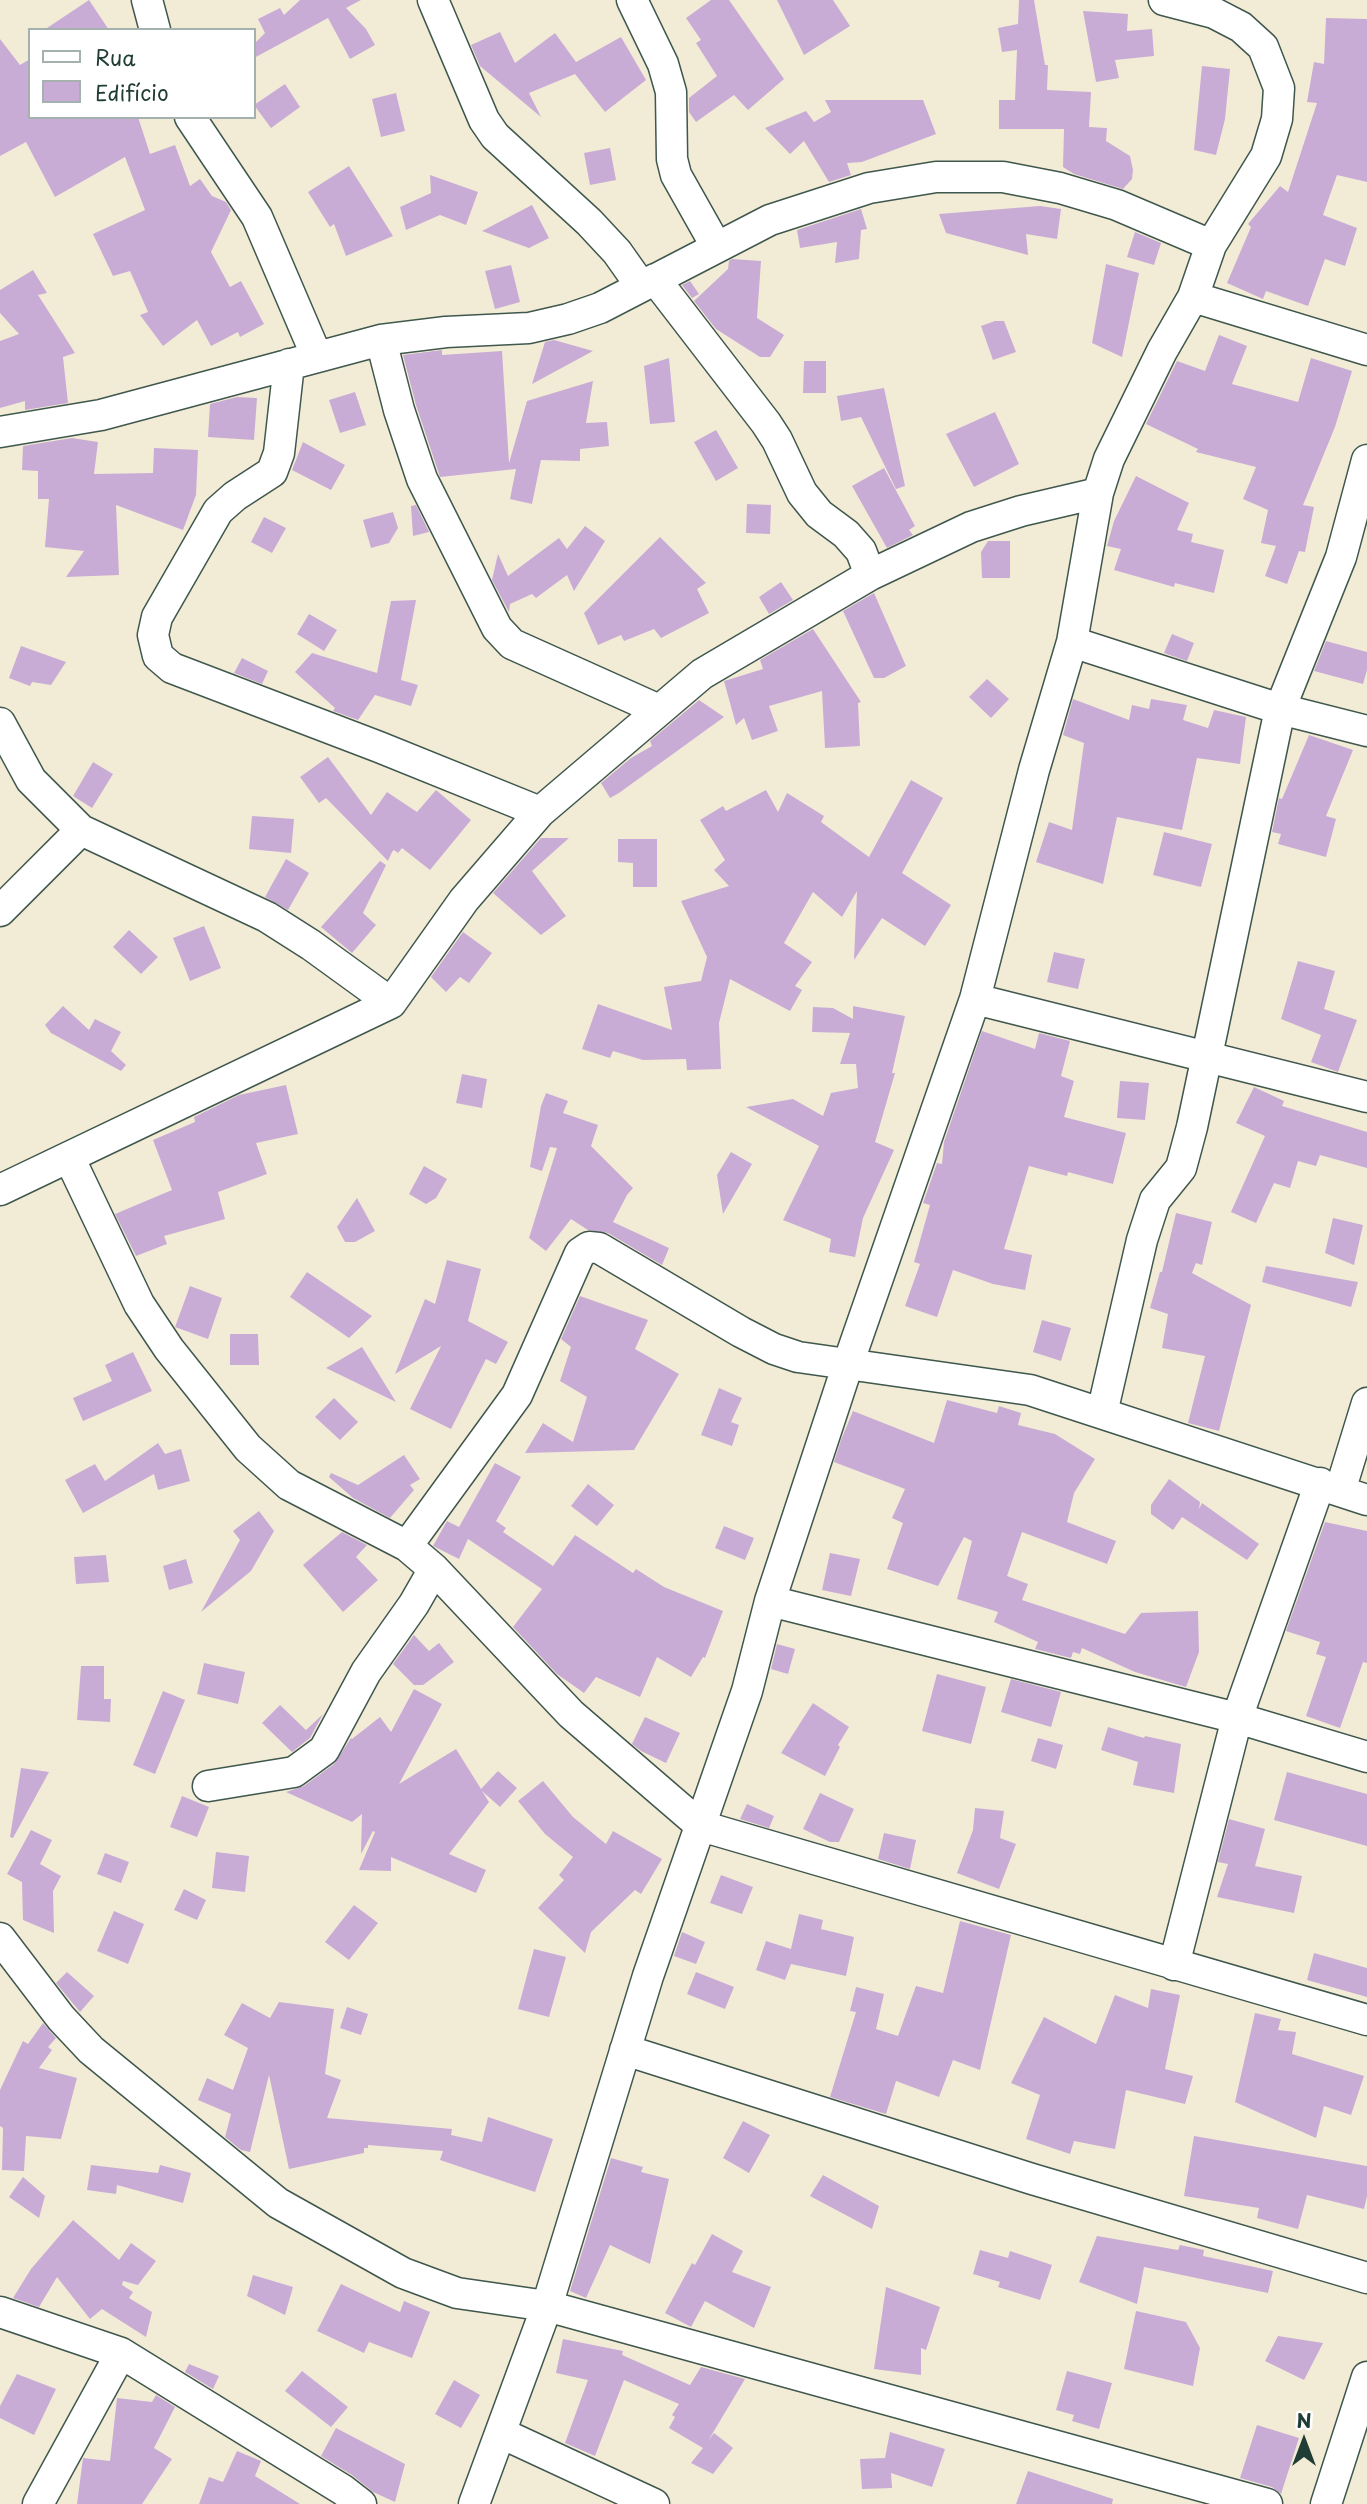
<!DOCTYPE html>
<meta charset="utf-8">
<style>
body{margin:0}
#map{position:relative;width:1367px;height:2504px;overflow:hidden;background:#f2ecd7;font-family:"Playpen Sans",sans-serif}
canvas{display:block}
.legend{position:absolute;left:28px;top:28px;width:228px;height:91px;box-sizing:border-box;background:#fff;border:2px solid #a5b1ae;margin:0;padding:9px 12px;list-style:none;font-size:21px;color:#1f3d34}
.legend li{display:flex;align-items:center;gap:14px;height:35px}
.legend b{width:35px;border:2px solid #a5b1ae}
.north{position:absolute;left:1269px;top:2406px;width:70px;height:70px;-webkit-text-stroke:5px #fff;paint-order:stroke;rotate:0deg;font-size:19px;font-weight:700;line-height:28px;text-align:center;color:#1f3d34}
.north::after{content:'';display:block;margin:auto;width:24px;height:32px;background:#1f3d34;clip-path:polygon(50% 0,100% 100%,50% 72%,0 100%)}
</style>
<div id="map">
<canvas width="1367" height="2504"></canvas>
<ul class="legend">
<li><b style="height:9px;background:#fff"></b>Rua</li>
<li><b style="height:19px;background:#c9acd5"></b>Edifício</li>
</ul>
<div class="north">N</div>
</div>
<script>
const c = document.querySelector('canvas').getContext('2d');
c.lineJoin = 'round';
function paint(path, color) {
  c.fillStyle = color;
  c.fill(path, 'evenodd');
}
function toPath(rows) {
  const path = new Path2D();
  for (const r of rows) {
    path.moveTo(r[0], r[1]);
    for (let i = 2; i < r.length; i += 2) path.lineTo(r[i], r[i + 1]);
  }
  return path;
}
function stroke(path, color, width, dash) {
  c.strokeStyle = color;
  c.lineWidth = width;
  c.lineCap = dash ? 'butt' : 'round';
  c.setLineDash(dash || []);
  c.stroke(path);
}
paint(toPath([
 [89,0,109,30,44,30],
 [300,0,361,0,346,8,366,29,375,45,350,59,328,18,254,58,254,44,265,33,258,19,280,8,284,15],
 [711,0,729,0,784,79,748,110,734,95,696,122,689,112,689,98,717,76,696,43,701,40,686,18],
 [777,0,833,0,850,26,804,55],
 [1019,0,1034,0,1045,65,1048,65,1047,90,1091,92,1089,127,1107,128,1106,141,1130,156,1133,170,1132,179,1123,189,1074,174,1063,167,1064,129,999,129,999,100,1015,100,1017,50,1002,52,998,28,1018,24],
 [1083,11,1128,14,1127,31,1152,29,1154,56,1115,60,1119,78,1096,82],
 [1326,18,1367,19,1367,182,1337,175,1323,215,1357,228,1345,266,1325,259,1308,306,1266,291,1263,299,1227,283,1251,227,1248,224,1280,186,1288,192,1317,103,1307,102,1314,62,1324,64],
 [500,32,515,63,555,33,576,62,621,37,646,80,605,112,575,74,529,93,541,117,480,66,471,45],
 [0,39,20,65,30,59,30,117,138,117,150,154,175,145,190,186,200,179,212,196,226,202,231,210,211,252,230,287,241,281,264,324,240,337,238,332,211,346,197,320,163,346,140,315,148,312,130,271,113,276,93,234,145,210,125,157,55,197,26,142,0,156],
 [1202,66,1230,69,1225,119,1216,155,1194,150],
 [285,84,300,107,271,128,254,105],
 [396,93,405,131,381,137,372,99],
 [825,100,923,100,936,134,862,162,847,163,851,175,829,182,804,141,790,154,765,128,806,111,814,122,831,112],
 [610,148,616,180,590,185,584,153],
 [349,166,393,236,346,256,334,224,330,227,308,192],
 [430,175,478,192,466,225,440,215,406,230,400,207,431,193],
 [532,205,549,238,529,248,482,231],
 [1040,206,1061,209,1057,239,1026,234,1028,255,946,233,939,214],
 [861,209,867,229,861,230,859,259,835,263,837,242,800,248,797,230],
 [1135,232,1161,243,1154,265,1127,257],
 [732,259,761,261,757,318,784,335,770,357,760,357,716,329,694,301,728,269,729,261],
 [1106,264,1139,273,1122,357,1092,343],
 [511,265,520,302,495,309,485,271],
 [33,270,47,293,38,295,75,353,63,357,68,403,25,410,25,401,0,408,0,341,19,334,0,313,0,290],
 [690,281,699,294,692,298,682,285],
 [995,321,1004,321,1016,352,993,360,981,326],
 [1219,335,1247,346,1232,384,1298,402,1311,358,1352,371,1335,427,1303,505,1314,507,1305,552,1299,551,1287,584,1265,576,1276,546,1261,543,1268,510,1243,499,1256,467,1196,452,1198,449,1146,424,1177,361,1205,371],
 [554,340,593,351,532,384,545,342],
 [442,350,442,355,502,351,509,463,527,401,593,381,586,423,607,422,609,446,580,449,580,461,541,460,532,504,510,499,516,469,440,477,416,405,403,355],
 [669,358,675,422,650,424,644,366],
 [804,361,826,361,826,393,803,393],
 [884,388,905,486,896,489,861,417,841,421,837,396],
 [355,392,366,425,340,433,329,400],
 [237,397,257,398,254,440,208,437,210,404],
 [995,412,1019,464,974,487,946,434],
 [716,430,738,468,716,481,694,442],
 [72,438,98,442,94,474,153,473,154,448,198,450,196,495,183,530,116,505,119,575,66,577,84,551,45,547,49,499,38,499,38,471,22,470,23,446],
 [303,442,345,465,331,490,292,470],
 [884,468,915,526,909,530,913,535,887,548,852,486],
 [1136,476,1189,503,1177,530,1193,534,1191,542,1224,550,1214,593,1175,583,1174,587,1114,570,1121,549,1107,546,1114,521],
 [747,504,771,505,770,534,746,533],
 [416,505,429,532,413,536,411,506],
 [393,512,398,528,389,543,371,548,363,520],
 [264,517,286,528,272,553,251,542],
 [585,526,605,541,574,591,567,575,536,598,532,594,510,604,509,612,492,580,498,554,508,576,559,538,567,549],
 [660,537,706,583,697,589,709,613,661,638,654,629,624,641,621,635,598,645,584,613],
 [988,541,1010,541,1010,578,982,578,981,552],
 [781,582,793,600,769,614,759,597],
 [874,593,906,666,884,678,874,678,843,611],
 [416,600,401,680,418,685,411,706,375,695,358,720,333,711,335,708,295,672,312,653,377,673,391,601],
 [309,614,337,630,324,651,297,634],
 [813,629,861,702,858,703,860,746,825,748,822,691,769,706,778,731,752,740,744,718,736,725,724,681,763,669,760,660],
 [1172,634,1194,643,1187,661,1164,653],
 [1326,641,1367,652,1367,670,1363,684,1314,671],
 [21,646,66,662,51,685,32,682,30,686,9,678],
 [242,658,268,671,262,684,234,673],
 [987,679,1009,699,991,718,969,697],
 [1073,699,1129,720,1132,705,1149,709,1151,699,1187,705,1183,720,1208,728,1214,710,1246,717,1240,764,1197,758,1182,830,1117,817,1103,884,1036,862,1049,822,1072,830,1084,743,1063,735],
 [699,700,724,717,619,793,610,798,601,783,631,758,652,746,650,741],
 [1309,735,1353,750,1326,816,1336,819,1326,857,1278,844,1281,834,1272,832,1279,798,1282,799],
 [328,757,371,815,387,792,417,812,436,790,471,820,430,870,402,848,398,853,394,850,392,852,388,861,326,798,319,803,300,777],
 [93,762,113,774,92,808,73,796],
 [911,780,943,798,902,873,951,905,925,946,882,918,854,960,857,891,842,917,813,892,784,943,812,962,795,986,802,990,790,1011,730,979,719,1023,721,1069,687,1070,686,1059,643,1060,613,1051,610,1058,582,1049,598,1004,672,1030,664,987,701,981,707,957,681,901,729,886,714,870,725,860,700,820,723,806,726,811,766,790,778,812,787,793,824,816,821,822,869,857],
 [252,816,294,819,291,853,249,849],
 [1164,832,1212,844,1201,887,1153,875],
 [541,838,569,838,532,871,566,916,541,935,493,893],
 [618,839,657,839,657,887,633,887,633,863,618,862],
 [286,859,309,873,288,910,265,897],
 [380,861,386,865,363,913,376,925,352,953,321,927],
 [204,926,221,968,190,981,173,938],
 [129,930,158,957,141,974,113,947],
 [463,932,492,953,469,983,460,977,446,992,431,977],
 [1054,952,1085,959,1078,989,1047,982],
 [1298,961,1335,971,1324,1009,1357,1020,1338,1072,1311,1062,1321,1035,1281,1019],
 [63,1006,89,1030,95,1019,121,1032,111,1051,126,1065,121,1071,51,1033,45,1025],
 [853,1006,905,1016,892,1073,895,1073,875,1142,894,1150,863,1218,855,1257,829,1252,831,1239,783,1220,819,1146,746,1107,793,1099,823,1116,831,1093,858,1088,856,1064,840,1064,850,1033,812,1032,813,1007,833,1008,853,1019],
 [982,1031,1035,1049,1039,1033,1070,1041,1061,1076,1074,1081,1064,1117,1126,1133,1113,1184,1068,1172,1067,1176,1029,1166,1004,1249,1032,1255,1025,1290,993,1284,953,1270,937,1317,905,1306,920,1264,914,1262,930,1205,923,1203,937,1163,942,1164,944,1142],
 [462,1074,487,1079,482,1108,456,1103],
 [1120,1081,1149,1083,1145,1120,1117,1118],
 [286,1085,298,1134,256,1143,267,1174,218,1192,225,1219,164,1236,167,1244,136,1256,115,1214,172,1190,153,1140,195,1122,194,1117,239,1095],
 [1254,1087,1284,1101,1282,1106,1367,1132,1367,1168,1320,1155,1316,1166,1298,1161,1290,1188,1274,1183,1256,1223,1231,1212,1265,1136,1236,1123],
 [546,1093,568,1101,563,1113,598,1125,591,1146,633,1188,627,1195,613,1222,669,1248,662,1265,608,1233,588,1230,571,1219,546,1251,529,1238,557,1148,550,1147,542,1171,530,1167,541,1106],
 [731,1152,752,1164,723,1214,717,1175],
 [424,1166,447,1179,436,1198,426,1204,409,1194],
 [357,1198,375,1231,355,1242,345,1242,337,1227],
 [1176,1213,1212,1222,1202,1265,1196,1263,1192,1273,1251,1305,1219,1431,1188,1423,1205,1356,1162,1348,1168,1314,1150,1308,1160,1272,1162,1272],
 [1333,1218,1363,1225,1354,1265,1325,1253],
 [447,1260,481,1269,468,1321,508,1342,496,1364,486,1359,451,1429,410,1409,441,1346,395,1374,425,1299,435,1304],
 [1266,1266,1358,1282,1351,1307,1262,1282],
 [307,1272,357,1306,372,1316,349,1338,290,1297],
 [190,1286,222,1298,208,1339,175,1327],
 [580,1296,648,1320,635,1349,679,1374,634,1450,525,1453,543,1423,573,1442,587,1397,560,1381,571,1347,561,1339],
 [1042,1320,1071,1328,1061,1361,1033,1352],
 [230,1334,258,1334,259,1365,230,1365],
 [362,1347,396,1402,326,1368],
 [133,1352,152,1391,83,1421,73,1398,112,1381,105,1365],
 [719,1388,742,1398,731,1422,739,1425,732,1446,701,1435],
 [334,1398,358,1422,340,1440,315,1417],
 [947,1400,997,1413,999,1406,1021,1413,1018,1425,1055,1434,1095,1459,1074,1493,1067,1522,1116,1541,1107,1564,1022,1532,1007,1576,1028,1584,1022,1600,1125,1634,1141,1613,1198,1611,1199,1652,1186,1687,1135,1672,1082,1648,1080,1654,1073,1652,1071,1658,1035,1649,1038,1642,994,1622,998,1612,957,1599,972,1541,964,1537,938,1586,887,1569,903,1523,892,1518,905,1489,834,1462,841,1440,853,1411,934,1443],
 [158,1443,165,1454,181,1449,190,1481,158,1490,154,1474,83,1513,65,1480,95,1464,105,1481],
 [404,1455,420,1479,410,1485,414,1490,390,1518,353,1498,329,1477,331,1473,358,1485],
 [495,1463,521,1477,496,1521,506,1528,503,1532,553,1566,575,1535,633,1573,636,1569,664,1587,723,1611,705,1658,703,1657,691,1677,657,1657,640,1697,596,1677,584,1693,557,1674,513,1627,542,1589,468,1539,459,1559,433,1546,447,1521,459,1527],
 [1169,1479,1200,1502,1199,1509,1202,1503,1259,1544,1247,1560,1182,1517,1173,1530,1151,1514,1151,1505],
 [588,1484,614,1505,597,1526,571,1506],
 [259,1511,274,1531,251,1571,201,1612,240,1540,233,1531],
 [1325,1522,1367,1531,1367,1663,1363,1662,1340,1728,1306,1716,1326,1657,1316,1654,1320,1642,1286,1631],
 [724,1526,754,1538,745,1560,715,1548],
 [342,1532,367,1545,356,1557,378,1580,343,1612,303,1565],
 [830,1553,860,1559,851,1596,822,1590],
 [106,1555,109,1582,76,1584,74,1557],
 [186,1559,193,1583,169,1590,163,1566],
 [414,1635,429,1651,439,1643,454,1662,423,1685,414,1685,393,1664],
 [777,1644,795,1649,788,1674,771,1669],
 [204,1663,245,1672,238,1704,197,1694],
 [81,1666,104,1666,104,1699,111,1699,110,1722,77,1720],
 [937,1674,986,1687,971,1744,922,1731],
 [1011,1679,1061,1692,1051,1727,1001,1712],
 [414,1689,442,1704,399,1784,456,1749,481,1789,498,1771,517,1788,500,1807,482,1791,489,1802,449,1854,486,1870,476,1893,391,1857,391,1871,359,1870,375,1832,373,1831,361,1854,362,1814,352,1822,286,1792,304,1786,334,1764,351,1738,352,1739,380,1717,391,1732],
 [163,1691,185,1700,155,1774,133,1765],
 [813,1703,849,1727,838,1745,840,1747,825,1776,781,1753],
 [280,1705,306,1730,323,1714,310,1738,292,1752,262,1723],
 [645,1717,680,1733,666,1763,641,1751,632,1744],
 [1108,1727,1144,1738,1145,1736,1181,1744,1174,1793,1133,1785,1138,1762,1101,1750],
 [1038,1738,1063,1745,1056,1769,1031,1761],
 [21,1768,49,1772,13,1838,10,1837],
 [1287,1772,1367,1794,1367,1846,1274,1820],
 [543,1781,573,1817,606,1844,613,1831,662,1859,641,1894,635,1890,591,1932,585,1953,538,1908,564,1880,559,1875,573,1857,545,1834,518,1801],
 [820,1793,854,1809,839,1842,830,1842,803,1829],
 [182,1796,209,1807,197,1837,170,1827],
 [747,1804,774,1816,769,1828,740,1819],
 [975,1808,1004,1811,1000,1838,1016,1844,999,1889,957,1873,973,1830],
 [1229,1819,1265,1829,1255,1866,1302,1876,1294,1913,1217,1897,1228,1864,1218,1862],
 [31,1830,52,1840,40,1864,61,1876,53,1891,54,1933,23,1920,22,1882,7,1874],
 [884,1833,916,1840,910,1869,878,1859],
 [216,1852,249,1856,245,1892,212,1888],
 [105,1853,129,1862,121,1883,97,1874],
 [721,1875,753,1887,742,1914,710,1903],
 [184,1889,206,1900,197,1920,174,1910],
 [354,1905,378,1923,349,1960,325,1942],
 [114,1911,144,1924,128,1964,97,1951],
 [799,1914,823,1920,821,1929,854,1937,846,1976,791,1964,785,1980,756,1970,766,1941,791,1949],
 [960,1921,1011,1935,980,2070,953,2060,939,2097,896,2081,886,2114,830,2097,856,2012,850,2011,856,1987,884,1994,876,2029,898,2036,916,1986,943,1993],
 [682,1932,705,1942,696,1964,674,1956],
 [534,1949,566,1957,549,2017,518,2009],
 [1314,1953,1367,1968,1367,1997,1307,1980],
 [67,1972,94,1996,80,2012,56,1983],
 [696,1972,734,1987,725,2009,687,1994],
 [1151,1989,1180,1995,1165,2069,1193,2076,1185,2104,1126,2090,1115,2149,1074,2141,1070,2154,1026,2139,1040,2095,1011,2083,1044,2017,1096,2044,1115,1995,1148,2008],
 [279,2002,334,2009,325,2074,341,2080,327,2118,452,2129,451,2135,482,2142,488,2117,553,2139,535,2192,440,2160,443,2151,368,2145,368,2148,364,2148,364,2153,289,2169,269,2075,250,2152,241,2150,225,2137,231,2114,198,2100,207,2078,233,2090,248,2048,224,2035,242,2003,270,2018],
 [347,2007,368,2014,361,2035,340,2028],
 [1255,2013,1281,2019,1278,2030,1296,2032,1292,2054,1364,2076,1351,2115,1324,2106,1316,2138,1235,2102],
 [43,2023,56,2038,48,2047,52,2050,39,2068,77,2078,61,2139,26,2136,24,2171,2,2170,3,2128,0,2126,0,2090,23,2041,28,2044],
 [743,2121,770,2135,749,2173,723,2158],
 [1194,2136,1367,2166,1367,2196,1364,2209,1307,2195,1298,2229,1257,2218,1259,2208,1184,2196],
 [611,2158,643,2167,641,2172,669,2179,650,2264,610,2245,586,2298,570,2291],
 [91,2165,158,2173,160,2165,191,2173,183,2203,117,2185,116,2194,87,2190],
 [823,2175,879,2206,872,2229,810,2196],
 [23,2177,45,2196,39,2218,9,2197],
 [73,2220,119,2260,131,2243,156,2261,138,2285,123,2281,122,2285,133,2292,129,2298,152,2312,146,2337,102,2309,90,2319,57,2277,39,2307,13,2298,31,2269],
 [712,2234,743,2251,732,2272,771,2287,754,2328,705,2301,691,2327,665,2313,692,2263,695,2265],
 [1097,2236,1178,2250,1180,2245,1204,2250,1203,2256,1273,2271,1268,2293,1144,2267,1137,2304,1079,2282],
 [980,2250,1008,2258,1010,2251,1052,2265,1040,2300,998,2287,1000,2282,973,2274],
 [253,2275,293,2287,285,2315,247,2296],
 [341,2284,400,2312,404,2301,430,2312,412,2358,369,2342,364,2353,317,2331],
 [886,2287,940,2307,926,2350,921,2348,921,2375,874,2369],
 [1136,2311,1186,2322,1200,2348,1193,2386,1124,2369],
 [1278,2336,1323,2343,1304,2380,1265,2361],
 [563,2339,623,2351,622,2355,690,2385,701,2367,745,2379,708,2441,714,2433,733,2448,713,2474,691,2463,703,2448,669,2428,675,2417,672,2415,679,2404,624,2380,595,2456,565,2443,588,2380,556,2373],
 [189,2364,219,2376,213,2389,185,2372],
 [302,2371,348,2407,331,2427,285,2391],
 [1067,2371,1112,2383,1099,2429,1072,2421,1074,2415,1056,2410],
 [17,2374,56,2389,34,2435,0,2418,0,2406],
 [454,2380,480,2395,461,2428,435,2414],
 [156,2395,175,2407,154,2448,172,2459,142,2504,77,2504,83,2458,110,2461,117,2398,152,2402],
 [1257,2425,1299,2438,1281,2494,1272,2487,1240,2478],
 [336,2428,405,2464,395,2502,373,2492,352,2475,321,2456],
 [890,2432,945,2449,932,2487,891,2473,892,2488,862,2489,860,2459,885,2458],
 [237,2451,261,2461,255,2476,300,2504,199,2504,209,2477,223,2482],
 [1028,2471,1113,2499,1112,2504,1016,2504]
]), '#c9acd5');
const minor = toPath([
 [147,0,155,30],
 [433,0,484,120,495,136,589,222,617,252,641,286],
 [632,0,663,64,671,92,672,159,676,175,716,246],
 [190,117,257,217,317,357],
 [655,279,766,423,777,440,802,493,819,514,846,534,861,551,870,575],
 [1193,297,1367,350],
 [381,340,399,410,422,479,497,628,512,644,659,710],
 [289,364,279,453,272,472,235,496,218,511,157,617,153,635,158,656,172,668,379,747,540,812],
 [0,432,101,415,381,340,446,332,529,328,568,319,600,308,770,220,869,188,936,177,1003,177,1060,188,1117,205,1211,245],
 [1072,642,1280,709,1367,731],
 [0,723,31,780,81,830,267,917,311,945,391,1003],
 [0,911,81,830],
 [975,999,1367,1097],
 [69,1157,139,1304,169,1349,248,1448,289,1485,407,1546,434,1569,571,1714,701,1826,1367,2020],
 [0,1190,391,1003,464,900,540,812,702,674,870,575,971,527,1021,511,1098,493],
 [1102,1413,1142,1240,1155,1200,1181,1168,1192,1127,1280,709,1341,557,1367,460],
 [1340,1491,1367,1403],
 [407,1546,517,1395,580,1253,589,1247,599,1248,741,1332,774,1349,798,1357,1030,1390,1367,1500],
 [770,1601,1237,1718,1367,1757],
 [208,1786,294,1772,324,1750,366,1672,414,1604,434,1569],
 [0,1938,61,2018,91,2050,278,2203,403,2273,457,2293,547,2306,1267,2504],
 [1174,1965,1237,1718,1320,1483],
 [625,2050,1032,2179,1367,2278],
 [0,2312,121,2353,343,2490,361,2504],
 [501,2433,654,2504],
 [38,2504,121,2353],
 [474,2504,547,2306,648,1976,747,1691,770,1601,848,1364,975,999,1034,770,1072,642,1098,493,1109,459,1162,351,1193,297,1211,245,1266,156,1277,119,1279,88,1263,47,1241,27,1214,13,1164,0],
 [1326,2504,1367,2377]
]);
stroke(minor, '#3f574c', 33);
stroke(minor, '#fff', 30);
</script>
